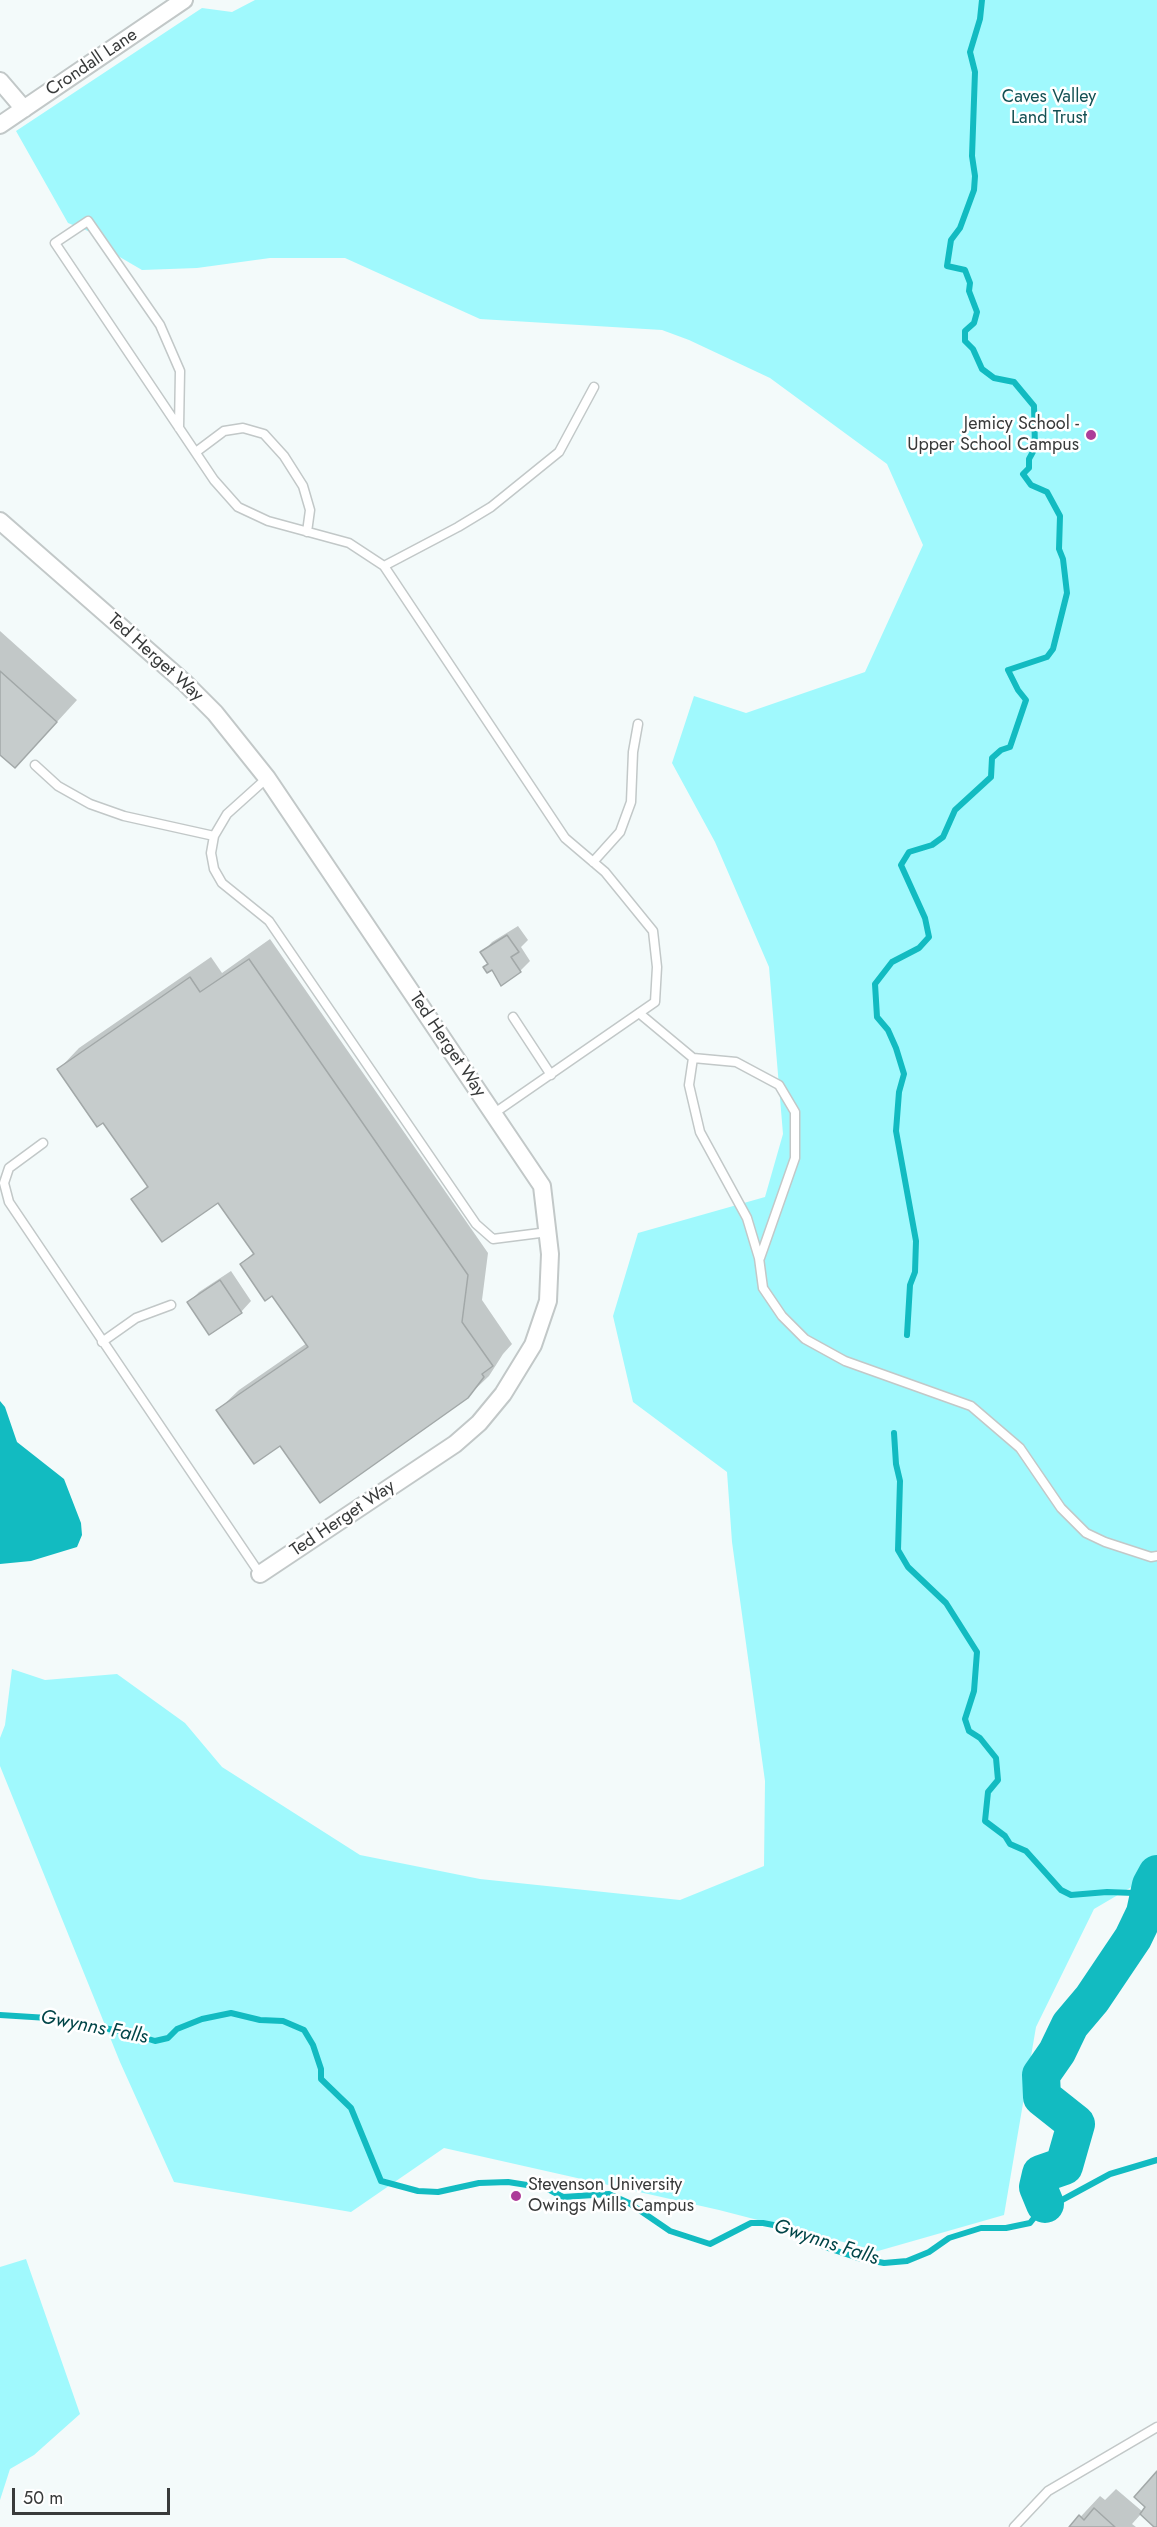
<!DOCTYPE html>
<style>
body{margin:0}
#map{position:relative;width:1157px;height:2527px;overflow:hidden;background:#f3fafa;font-family:Jost,sans-serif}
canvas{display:block}
.scale{position:absolute;left:12px;top:2488px;width:158px;height:27px;box-sizing:border-box;border:3px solid #383a3a;border-top:0;padding-left:8px;font-size:18px;line-height:21px;white-space:nowrap;color:#383a3a;-webkit-text-stroke:4px #fff;paint-order:stroke}
</style>
<div id="map">
<canvas width="1157" height="2527"></canvas>
<div class="scale">50 m</div>
</div>
<script>
const c = document.querySelector('canvas').getContext('2d');
c.lineJoin = 'round';
function paint(path, color) {
  c.fillStyle = color;
  c.fill(path, 'evenodd');
}
function toPath(rows) {
  const path = new Path2D();
  for (const r of rows) {
    path.moveTo(r[0], r[1]);
    for (let i = 2; i < r.length; i += 2) path.lineTo(r[i], r[i + 1]);
  }
  return path;
}
function stroke(path, color, width, dash) {
  c.strokeStyle = color;
  c.lineWidth = width;
  c.lineCap = dash ? 'butt' : 'round';
  c.setLineDash(dash || []);
  c.stroke(path);
}
function write(font, color, halo, rows, align = 'center') {
  c.font = font + ' Jost,sans-serif';
  c.lineWidth = 5;
  c.setLineDash([]);
  c.textBaseline = 'middle';
  c.strokeStyle = halo;
  c.fillStyle = color;
  for (const [text, x, y, turn = 0] of rows) {
    c.save();
    c.translate(x, y);
    c.rotate((+turn || 0) * Math.PI / 180);
    c.textAlign = isNaN(turn) ? turn : align;
    if (halo) c.strokeText(text, 0, 0);
    c.fillText(text, 0, 0);
    c.restore();
  }
}
paint(toPath([
 [255,0,1157,0,1157,1872,1094,1909,1036,2027,1004,2215,878,2251,719,2210,444,2148,351,2212,174,2182,120,2062,0,1766,0,1738,5,1725,12,1669,45,1680,117,1674,185,1723,222,1767,360,1855,480,1879,680,1900,764,1866,765,1781,732,1542,727,1472,633,1402,613,1316,638,1233,765,1197,783,1134,769,967,715,842,672,763,694,696,746,713,865,672,923,545,887,464,770,378,689,340,662,330,480,319,345,258,270,258,197,268,142,270,106,249,93,233,68,223,16,131,202,8,232,12],
 [26,2259,80,2414,34,2455,10,2469,0,2500,0,2267]
]), '#a0f9fd');
paint(toPath([
 [0,1401,5,1407,17,1442,64,1479,81,1523,82,1535,77,1547,31,1561,0,1564]
]), '#12bbc1');
paint(toPath([
 [0,631,77,700,35,746,0,753],
 [518,926,528,940,521,947,530,961,520,971,489,964,482,953,492,942],
 [270,939,488,1253,482,1300,512,1344,503,1354,489,1376,467,1397,281,1444,218,1410,239,1390,307,1343,273,1294,242,1264,254,1252,219,1201,133,1199,148,1185,104,1121,59,1069,79,1048,211,957,222,973],
 [231,1271,251,1301,241,1312,189,1302,199,1292],
 [1157,2473,1157,2527,1141,2514,1132,2524,1136,2527,1071,2527,1100,2496,1105,2500,1116,2489,1143,2512,1147,2507]
]), '#0003');
stroke(toPath([
 [907,1335,910,1285,915,1272,916,1241,896,1131,899,1092,904,1074,896,1048,888,1030,877,1017,875,984,892,962,919,948,929,937,925,918,901,865,909,852,932,845,943,837,955,810,991,777,992,758,1001,750,1010,747,1026,700,1018,690,1008,670,1047,657,1053,649,1067,593,1063,559,1059,549,1060,516,1047,492,1031,485,1023,474,1029,468,1029,459,1035,448,1034,406,1014,382,994,378,982,369,973,349,965,341,965,331,974,323,977,312,969,291,970,283,965,270,947,266,951,240,960,228,974,190,975,176,972,156,975,72,970,52,980,19,982,0],
 [894,1433,896,1464,900,1481,898,1550,908,1567,946,1603,977,1652,974,1691,965,1719,969,1731,980,1738,996,1758,998,1780,988,1792,985,1821,1005,1836,1010,1844,1026,1851,1061,1890,1071,1895,1107,1892,1134,1893,1145,1913],
 [0,2015,48,2018,126,2032,155,2041,168,2038,177,2029,202,2019,231,2013,260,2020,283,2021,304,2030,313,2045,321,2069,321,2079,351,2108,381,2181,418,2191,438,2192,479,2183,508,2182,546,2188,563,2197,609,2194,629,2203,670,2231,710,2244,751,2223,763,2223,784,2227,825,2247,858,2258,884,2263,907,2261,929,2252,949,2238,981,2228,1006,2228,1030,2223,1045,2204,1062,2200,1110,2174,1157,2160]
]), '#12bbc1', 6);
stroke(toPath([
 [1045,2204,1038,2187,1041,2174,1064,2166,1076,2124,1042,2097,1041,2075,1057,2052,1070,2025,1092,1999,1133,1938,1145,1913,1151,1885,1157,1874]
]), '#12bbc1', 38);
const building = toPath([
 [0,671,57,722,15,768,0,755,0,671],
 [507,935,519,952,511,957,521,972,501,986,492,970,487,973,483,967,488,964,480,952,507,935],
 [249,959,468,1275,462,1322,493,1366,482,1374,484,1377,468,1398,320,1503,280,1446,254,1464,216,1410,308,1347,272,1296,265,1301,240,1264,254,1254,218,1203,162,1242,131,1199,148,1187,103,1123,97,1127,57,1069,190,977,200,992,249,959],
 [220,1280,242,1313,209,1335,187,1302,220,1280],
 [1157,2471,1157,2527,1154,2527,1140,2514,1145,2507,1134,2497,1157,2471],
 [1094,2508,1115,2527,1069,2527,1079,2515,1084,2520,1094,2508]
]);
paint(building, '#c6cccc');
stroke(building, '#a2a8a8', 1.5);
const lane = toPath([
 [179,428,180,371,160,325,88,221,55,243,214,480,238,507,268,521,349,543,384,566,565,838,605,872,653,931,657,967,655,1002,493,1114],
 [196,452,224,431,243,428,264,434,284,456,303,486,310,510,307,532],
 [384,566,458,527,491,507,559,452,594,387],
 [35,765,58,786,90,804,124,816,214,836],
 [267,778,227,814,214,836,211,853,214,869,222,883,269,921,476,1224,493,1239,548,1232],
 [593,862,620,832,631,802,633,752,638,724],
 [639,1013,693,1058,736,1062,779,1085,795,1112,795,1158,760,1258],
 [513,1017,551,1075],
 [693,1058,689,1085,700,1132,747,1218,759,1258,763,1288,782,1316,805,1339,845,1361,971,1406,1020,1448,1061,1508,1086,1533,1105,1542,1151,1557,1157,1556],
 [43,1143,9,1168,4,1183,9,1202,260,1574],
 [102,1342,136,1318,171,1305],
 [1014,2527,1048,2491,1157,2427]
]);
const street = toPath([
 [0,81,24,109],
 [0,125,184,0],
 [0,521,185,683,215,713,267,778,542,1186,550,1254,548,1301,533,1345,503,1394,479,1423,455,1444,260,1574]
]);
stroke(lane, '#c2c8c8', 11);
stroke(street, '#c2c8c8', 20);
stroke(lane, '#fff', 8);
stroke(street, '#fff', 16);
for (const [x, y, r, color] of [
 [1091,435,6,"#ad3d99"],
 [516,2196,6,"#ad3d99"]
]) {
  const dot = new Path2D();
  dot.arc(x, y, r, 0, 2 * Math.PI);
  c.fillStyle = color;
  c.fill(dot);
  stroke(dot, '#fff', 2);
}
write('18px', '#383a3a', '#fff', [
 ["Crondall Lane",92,63,-34],
 ["Ted Herget Way",155,658,42],
 ["Ted Herget Way",447,1045,56],
 ["Ted Herget Way",343,1519,-34]
]);
write('18px', '#145154', '#fff', [
 ["Caves Valley",1049,98],
 ["Land Trust",1049,119]
]);
write('18px', '#383a3a', '#fff', [
 ["Jemicy School -",1079,425],
 ["Upper School Campus",1079,446],
 ["Stevenson University",528,2186,"left"],
 ["Owings Mills Campus",528,2207,"left"]
], 'right');
write('italic 20px', '#014548', '#fff', [
 ["Gwynns Falls",94,2028,11],
 ["Gwynns Falls",826,2243,18]
]);
</script>
